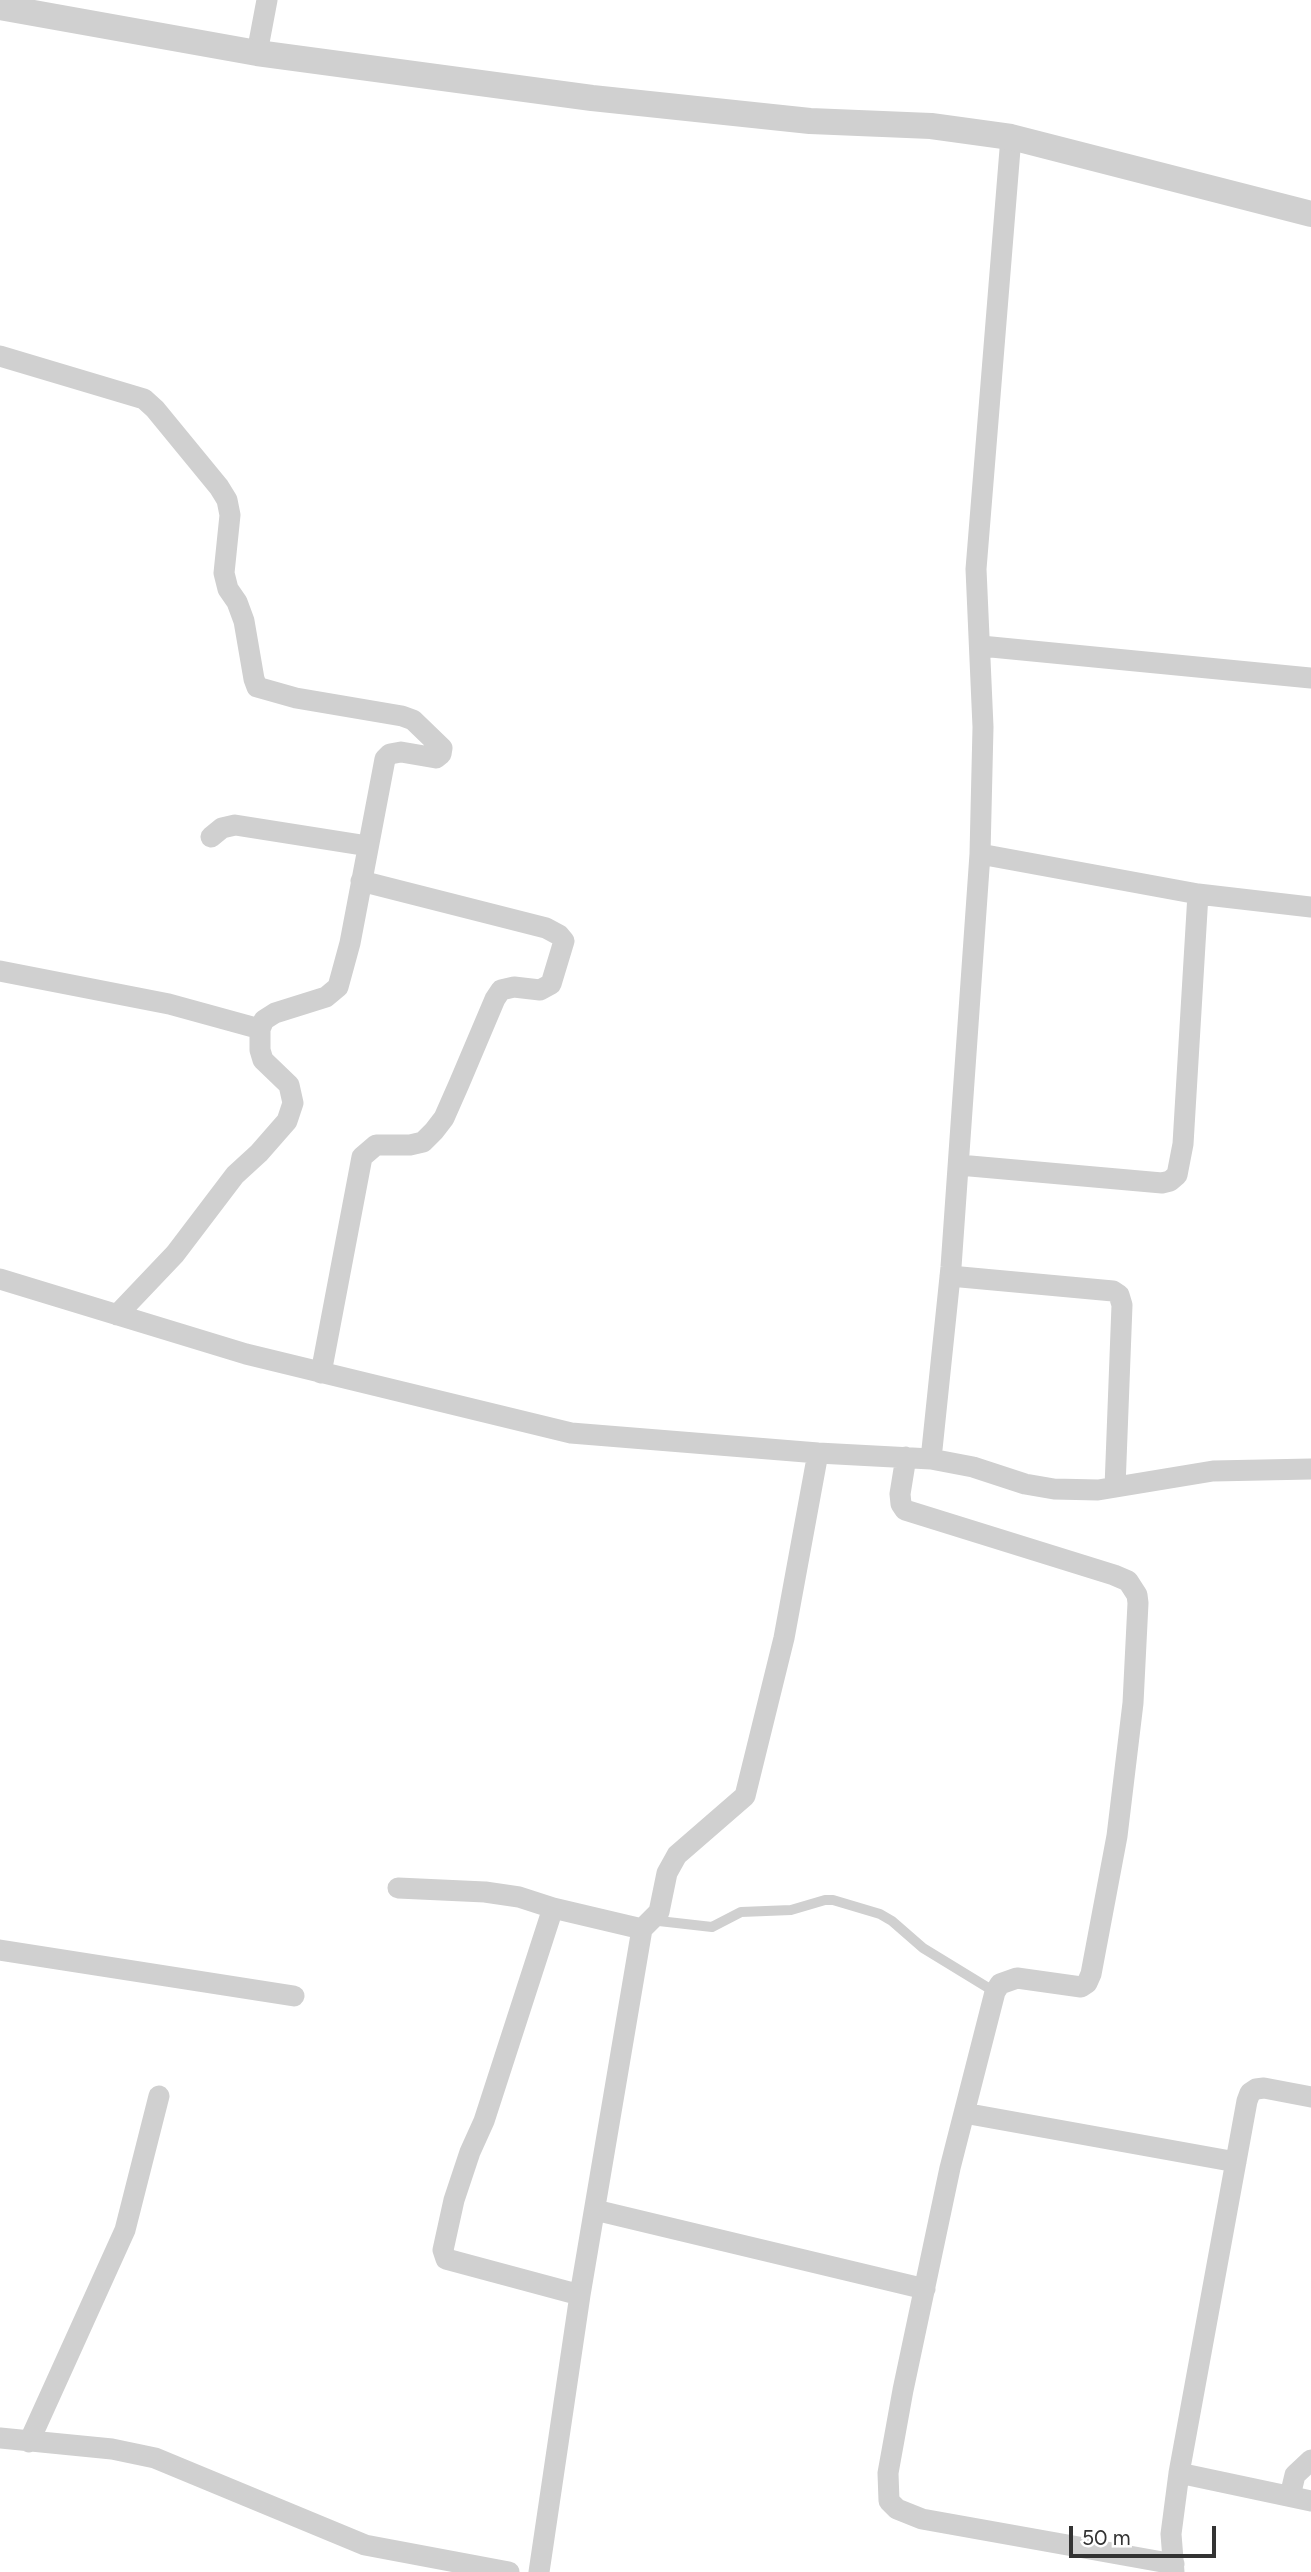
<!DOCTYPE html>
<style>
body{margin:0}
#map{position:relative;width:1311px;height:2572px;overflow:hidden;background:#fff;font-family:Figtree,sans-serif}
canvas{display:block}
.scale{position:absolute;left:1069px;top:2526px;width:147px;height:32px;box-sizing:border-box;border:4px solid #333;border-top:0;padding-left:9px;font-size:21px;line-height:24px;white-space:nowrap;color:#333;-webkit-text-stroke:5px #fff;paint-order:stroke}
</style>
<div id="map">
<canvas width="1311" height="2572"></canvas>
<div class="scale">50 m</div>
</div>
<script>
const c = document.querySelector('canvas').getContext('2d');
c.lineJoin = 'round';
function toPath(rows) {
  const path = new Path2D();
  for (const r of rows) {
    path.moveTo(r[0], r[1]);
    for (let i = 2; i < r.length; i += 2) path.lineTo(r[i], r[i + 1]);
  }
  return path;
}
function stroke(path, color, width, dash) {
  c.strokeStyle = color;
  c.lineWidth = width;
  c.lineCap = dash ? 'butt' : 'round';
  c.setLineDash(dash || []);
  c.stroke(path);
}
stroke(toPath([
 [650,1920,712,1927,741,1912,791,1910,825,1900,833,1900,880,1914,892,1921,923,1948,995,1992]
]), '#d0d0d0', 10);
stroke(toPath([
 [257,53,267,0],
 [0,356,144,399,155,409,219,487,227,500,230,515,224,573,228,589,237,602,244,621,254,679,257,687,296,698,402,716,413,720,442,748,441,754,436,758,401,752,390,754,385,759,350,943,338,987,326,997,275,1013,264,1020,260,1029,260,1050,263,1060,289,1085,293,1103,287,1121,259,1153,235,1175,175,1254,117,1315],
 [981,646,1311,678],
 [211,837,222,828,235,825,368,846],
 [980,854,1198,894,1311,907],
 [0,971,169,1004,260,1029],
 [959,1165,1162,1183,1170,1181,1177,1175,1183,1144,1198,894],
 [950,1276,1113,1291,1119,1295,1122,1305,1115,1487],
 [0,1279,246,1354,571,1433,818,1453,931,1459,973,1467,1025,1484,1054,1489,1098,1490,1213,1471,1311,1469],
 [321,1373,362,1157,376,1145,410,1145,423,1142,434,1131,444,1118,459,1084,495,999,501,990,514,987,540,990,551,984,564,941,559,935,546,928,361,881],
 [906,1457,900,1494,901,1504,905,1510,1114,1575,1128,1581,1137,1595,1138,1603,1133,1703,1117,1836,1091,1974,1087,1983,1081,1987,1017,1978,1000,1984,995,1992,950,2168,903,2390,888,2473,889,2501,897,2509,922,2519,1174,2564],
 [931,1459,951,1267,980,854,983,727,976,569,1011,137],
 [398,1888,485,1892,519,1897,553,1908,642,1929],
 [553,1908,484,2121,470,2152,454,2200,443,2250,446,2259,580,2295],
 [0,1950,294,1996],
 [964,2113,1236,2162],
 [595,2210,925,2289],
 [0,2438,112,2449,155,2458,365,2545,509,2572],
 [29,2442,125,2230,159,2096],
 [1179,2473,1311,2501],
 [1290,2496,1295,2475,1311,2460],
 [539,2572,580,2295,642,1929,659,1912,667,1873,677,1855,745,1796,784,1638,818,1453],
 [1174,2572,1171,2534,1179,2473,1247,2101,1250,2093,1256,2089,1264,2088,1311,2097]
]), '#d0d0d0', 21);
stroke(toPath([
 [0,7,257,53,592,98,810,121,931,126,1011,137,1311,214]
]), '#d0d0d0', 26);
</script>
